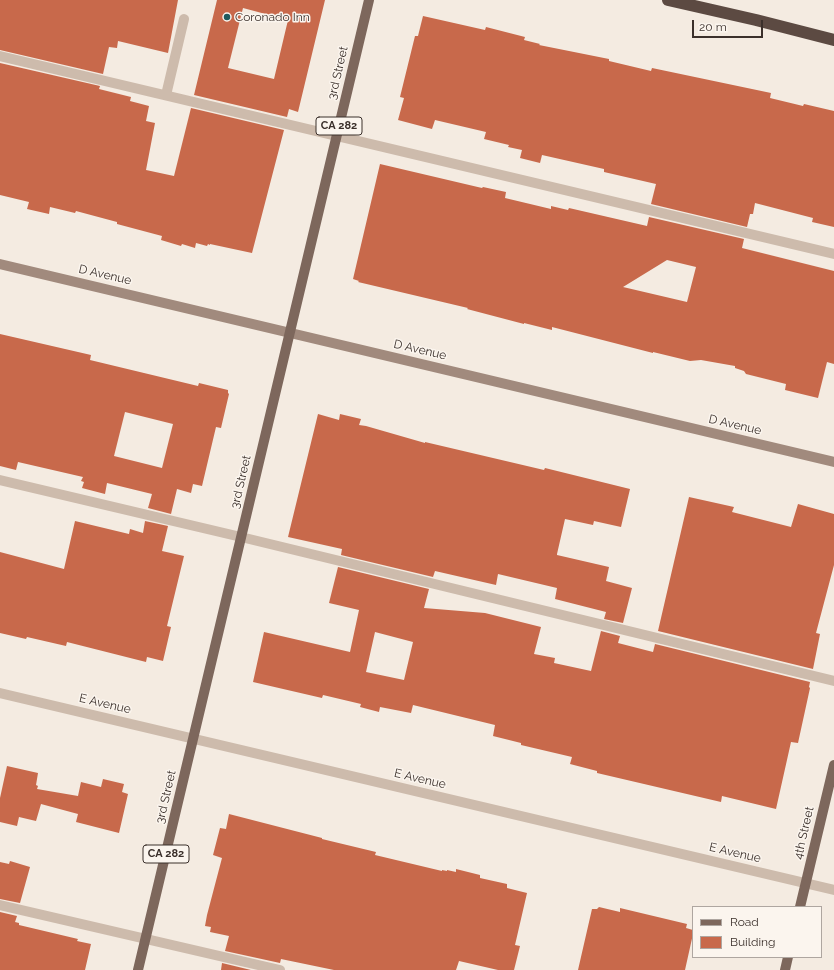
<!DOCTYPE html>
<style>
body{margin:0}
#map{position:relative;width:834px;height:970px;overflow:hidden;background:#f4ebe1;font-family:Raleway,sans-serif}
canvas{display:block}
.legend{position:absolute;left:692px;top:906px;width:130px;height:52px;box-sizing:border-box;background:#fbf5ee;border:1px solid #aea6a0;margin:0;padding:5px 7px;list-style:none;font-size:12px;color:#3b302b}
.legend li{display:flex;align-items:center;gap:8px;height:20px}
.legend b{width:20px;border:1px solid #aea6a0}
.scale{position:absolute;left:692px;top:20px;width:71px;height:18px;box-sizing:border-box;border:2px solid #3b302b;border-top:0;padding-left:5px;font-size:12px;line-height:14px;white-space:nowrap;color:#3b302b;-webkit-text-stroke:3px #fbf5ee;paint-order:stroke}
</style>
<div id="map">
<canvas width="834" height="970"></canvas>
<ul class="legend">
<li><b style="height:5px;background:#7d675c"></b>Road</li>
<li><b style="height:11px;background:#c8694b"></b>Building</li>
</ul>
<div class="scale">20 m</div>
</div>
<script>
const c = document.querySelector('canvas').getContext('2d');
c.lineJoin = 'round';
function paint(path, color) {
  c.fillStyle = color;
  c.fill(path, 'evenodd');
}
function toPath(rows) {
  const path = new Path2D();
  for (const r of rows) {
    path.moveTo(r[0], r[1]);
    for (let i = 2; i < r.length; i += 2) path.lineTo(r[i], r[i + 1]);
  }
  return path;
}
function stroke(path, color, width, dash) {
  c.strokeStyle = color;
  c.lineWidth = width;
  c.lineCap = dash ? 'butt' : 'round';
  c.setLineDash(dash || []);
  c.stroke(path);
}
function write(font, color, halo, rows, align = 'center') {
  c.font = font + ' Raleway,sans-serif';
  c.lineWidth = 3;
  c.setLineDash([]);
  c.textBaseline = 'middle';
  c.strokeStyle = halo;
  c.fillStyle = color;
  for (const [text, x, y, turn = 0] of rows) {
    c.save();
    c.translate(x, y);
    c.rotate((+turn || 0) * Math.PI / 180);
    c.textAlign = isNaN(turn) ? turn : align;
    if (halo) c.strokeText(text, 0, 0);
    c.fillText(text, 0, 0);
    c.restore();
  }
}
paint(toPath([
 [0,0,178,0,168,53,118,41,117,48,109,47,103,74,0,50],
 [217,0,325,0,298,112,289,109,287,117,194,95],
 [243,8,288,20,274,79,228,68],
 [423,16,485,30,486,27,525,37,524,40,540,44,539,45,609,59,609,61,651,71,652,68,771,93,770,98,803,106,804,104,834,111,834,227,812,222,813,218,755,203,753,214,750,214,747,227,651,204,656,184,604,172,604,169,542,155,540,163,520,158,522,150,508,147,509,145,484,139,486,132,435,120,432,129,398,120,404,98,400,97,415,36,418,36],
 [0,63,100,86,99,89,131,97,130,101,149,106,146,121,155,123,146,170,174,176,191,108,284,130,252,253,210,244,210,245,208,244,207,246,196,243,195,248,182,244,181,246,161,240,162,236,117,224,117,222,76,211,75,213,50,207,49,214,27,209,29,202,0,195],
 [380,164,482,188,483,187,506,192,505,198,551,209,551,206,568,210,569,208,647,226,649,217,744,239,742,248,834,271,834,364,827,362,818,398,785,390,786,384,746,374,744,371,735,368,735,366,701,360,690,361,653,352,653,353,552,327,552,330,524,323,524,324,467,309,468,308,358,282,359,281,353,279],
 [667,260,696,267,687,302,623,287],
 [0,334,91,355,90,360,198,386,199,383,228,390,228,393,229,394,221,428,216,427,202,486,193,484,191,493,177,489,171,514,148,508,152,494,107,483,105,494,82,488,84,482,81,481,83,477,18,462,16,470,0,466],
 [125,412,173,424,162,468,114,456],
 [318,414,339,420,340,414,361,419,359,425,366,426,425,443,425,442,544,470,545,468,630,489,621,527,594,521,593,525,565,519,557,554,557,555,609,567,606,581,632,588,623,623,604,619,606,612,555,599,557,588,498,574,496,585,435,571,433,577,341,555,342,549,288,537],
 [689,497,734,507,732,512,791,527,798,504,834,514,834,565,816,633,820,634,813,669,658,631],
 [75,521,129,534,130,529,143,533,145,521,168,526,162,551,184,556,167,626,171,627,163,661,147,657,146,662,67,642,66,646,27,637,26,639,0,633,0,552,64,569],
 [338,567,429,589,424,608,485,613,541,627,534,654,555,658,554,663,591,671,601,631,620,636,618,643,653,652,655,644,810,682,809,687,810,688,798,743,791,742,776,809,722,796,721,802,597,773,597,771,570,764,572,757,521,745,521,743,493,736,495,725,413,705,411,713,380,707,379,712,360,707,361,704,323,695,322,698,253,682,264,632,350,652,359,610,329,603],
 [375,632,413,642,404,680,366,672],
 [7,766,38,773,36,785,38,786,37,789,78,796,81,782,101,787,103,779,124,784,122,792,128,794,119,833,76,822,78,814,41,804,36,821,19,817,17,826,0,822,0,798],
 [229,814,322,838,322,839,376,852,375,855,442,871,442,870,447,871,447,870,456,872,456,869,480,875,480,878,507,884,507,888,527,893,515,945,520,946,514,970,498,970,459,961,456,970,334,970,281,959,280,963,225,951,229,936,210,932,211,927,205,926,207,915,222,858,213,855,220,828,226,829],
 [10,861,30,867,20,903,0,899,0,862,9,864],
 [599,907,620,912,620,908,687,924,686,928,693,930,693,934,685,970,578,970,592,909,597,909],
 [0,912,17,916,15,922,19,923,19,925,78,939,77,941,91,944,85,970,0,970],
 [222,963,251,970,221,970]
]), '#c8694b');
stroke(toPath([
 [0,56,834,254],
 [166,95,184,19],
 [0,480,241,537,834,681],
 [0,905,280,970]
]), '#cdbbac', 10);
stroke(toPath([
 [0,693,834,890]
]), '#cdbbac', 10);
stroke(toPath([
 [0,264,834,462]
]), '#a18a7d', 10);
stroke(toPath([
 [800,907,834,765],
 [138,970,369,0],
 [785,970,788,957]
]), '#7d675c', 10);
stroke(toPath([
 [668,0,756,20,834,40]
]), '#5c4a42', 12);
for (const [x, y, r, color] of [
 [227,17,4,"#1f5a5e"]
]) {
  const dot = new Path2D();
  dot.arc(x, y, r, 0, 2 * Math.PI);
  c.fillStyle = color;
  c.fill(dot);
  stroke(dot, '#fbf5ee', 1.5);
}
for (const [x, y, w] of [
 [339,126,46],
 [166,854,46]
]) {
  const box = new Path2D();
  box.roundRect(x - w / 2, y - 9, w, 18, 3);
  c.fillStyle = '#fbf5ee';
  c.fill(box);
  stroke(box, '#3b302b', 1);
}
write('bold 11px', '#3b302b', null, [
 ["CA 282",339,126],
 ["CA 282",166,854]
]);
write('12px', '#3b302b', '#fbf5ee', [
 ["Coronado Inn",235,17]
], 'left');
write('12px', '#3b302b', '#fbf5ee', [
 ["3rd Street",338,73,-77],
 ["D Avenue",105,275,13],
 ["D Avenue",420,350,13],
 ["D Avenue",735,425,13],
 ["3rd Street",241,482,-77],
 ["E Avenue",105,704,13],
 ["E Avenue",420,779,13],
 ["3rd Street",166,797,-77],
 ["4th Street",804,833,-77],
 ["E Avenue",735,853,13]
]);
</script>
